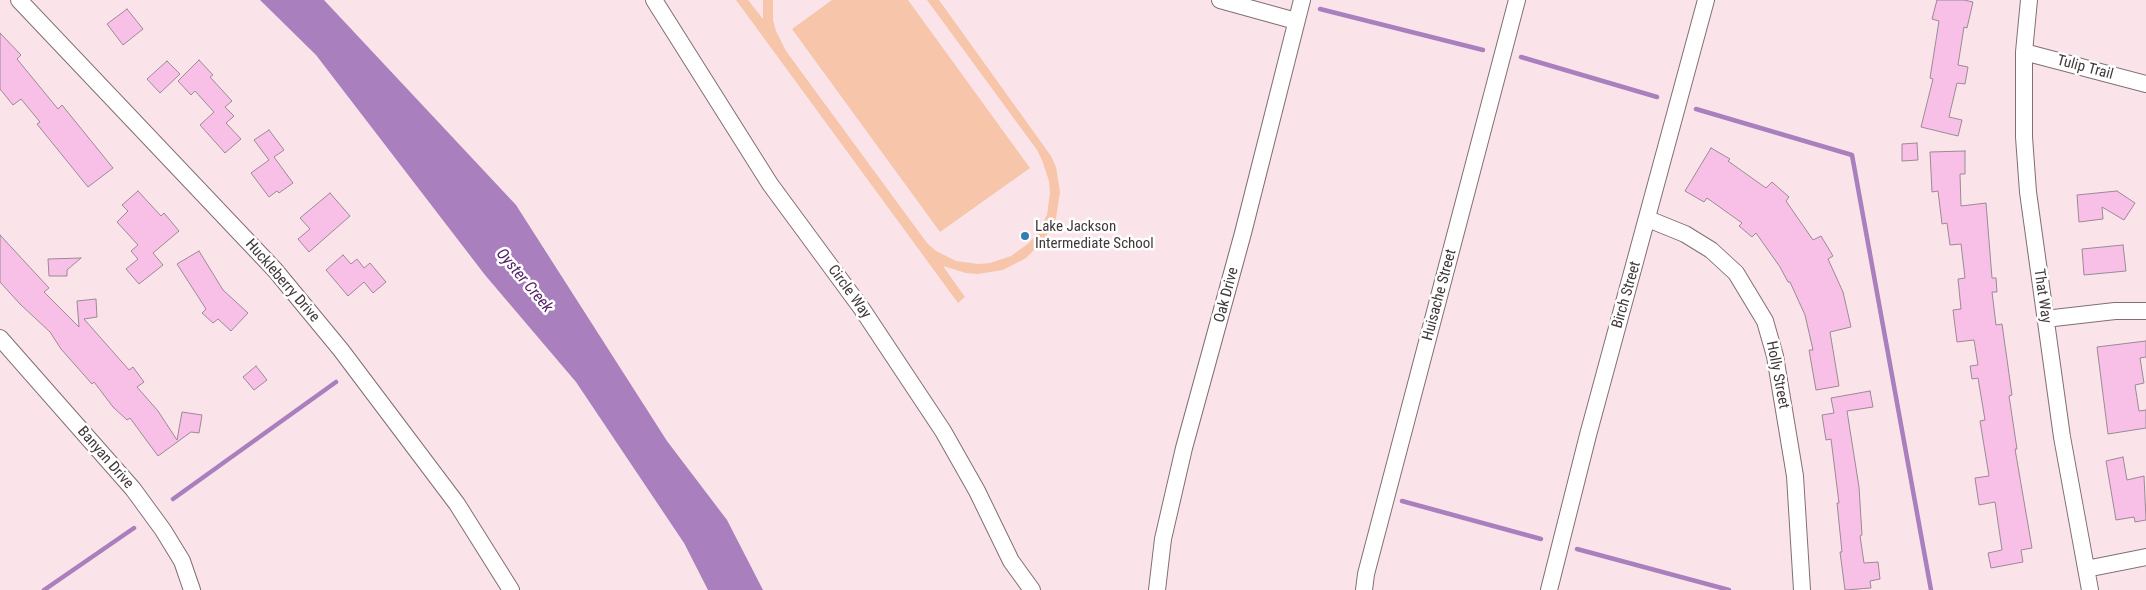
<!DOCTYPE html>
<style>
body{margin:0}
canvas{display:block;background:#fae4e9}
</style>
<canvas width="2146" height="590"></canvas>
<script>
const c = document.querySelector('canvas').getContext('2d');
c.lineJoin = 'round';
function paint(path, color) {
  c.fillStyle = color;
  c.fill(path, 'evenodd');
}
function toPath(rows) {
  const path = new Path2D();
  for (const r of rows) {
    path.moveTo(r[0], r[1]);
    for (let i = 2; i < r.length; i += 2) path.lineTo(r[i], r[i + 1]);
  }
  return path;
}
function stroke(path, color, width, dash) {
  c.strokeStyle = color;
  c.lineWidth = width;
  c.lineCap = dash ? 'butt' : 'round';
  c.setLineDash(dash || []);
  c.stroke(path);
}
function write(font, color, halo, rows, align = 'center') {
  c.font = font + ' "Roboto Condensed",sans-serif';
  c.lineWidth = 5;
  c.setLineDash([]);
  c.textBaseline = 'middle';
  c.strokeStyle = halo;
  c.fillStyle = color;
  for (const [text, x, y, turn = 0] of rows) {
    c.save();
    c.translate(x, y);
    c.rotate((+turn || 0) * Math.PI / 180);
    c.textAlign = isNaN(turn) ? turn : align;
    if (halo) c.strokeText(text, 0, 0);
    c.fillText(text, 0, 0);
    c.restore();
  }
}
paint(toPath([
 [736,0,748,0,763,19,763,0,773,0,773,20,776,31,786,51,927,243,936,251,956,261,978,264,990,263,1011,256,1029,243,1036,235,1047,215,1050,193,1049,181,1042,160,1037,150,927,0,939,0,1051,156,1056,167,1060,192,1056,218,1044,240,1026,258,1003,270,978,274,966,273,943,266,965,297,958,303],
 [832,0,908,0,1030,168,940,232,792,29]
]), '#f7c5aa');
paint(toPath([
 [260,0,324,0,516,205,667,441,727,520,763,590,708,590,684,543,576,382,485,275,316,55]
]), '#a97fbe');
stroke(toPath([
 [1320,9,1483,50],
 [1521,57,1657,97],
 [1696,109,1852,155,1931,590],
 [173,499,336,382],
 [1402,501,1541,539],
 [1577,549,1729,590],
 [44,590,134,528]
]), '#a97fbe', 4.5);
const building = toPath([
 [1937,0,1964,0,1973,2,1967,28,1964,27,1958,65,1968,67,1965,84,1957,83,1949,117,1962,120,1958,136,1921,127,1933,79,1930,78,1939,21,1932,19,1937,0],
 [127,9,143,29,123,45,107,24,127,9],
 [0,33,21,55,17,59,58,109,62,105,113,168,88,187,37,124,40,122,21,99,13,105,0,89,0,33],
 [199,60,213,75,210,77,232,101,225,107,234,116,226,123,241,139,225,153,200,125,214,112,195,91,191,95,178,81,199,60],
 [167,61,180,74,160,93,147,79,167,61],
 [269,130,284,150,274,157,293,183,279,193,277,191,269,197,251,173,269,160,254,140,269,130],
 [1917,143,1918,160,1902,161,1902,144,1917,143],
 [1711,148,1730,159,1728,161,1766,188,1772,182,1789,197,1786,201,1813,240,1821,236,1833,256,1828,259,1843,292,1851,327,1830,332,1839,386,1816,390,1809,350,1813,350,1805,315,1790,282,1788,282,1780,267,1756,233,1752,237,1739,226,1742,223,1707,198,1704,202,1685,191,1711,148],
 [1965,151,1965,174,1960,174,1961,206,1986,203,1992,278,1996,278,1997,292,1992,292,1996,325,2002,324,2012,395,2009,396,2017,449,2015,449,2032,548,2021,550,2023,562,1991,568,1988,553,2002,550,1995,502,1979,505,1975,478,1989,476,1980,421,1985,420,1978,378,1972,379,1970,366,1978,365,1974,340,1957,342,1953,310,1961,309,1958,279,1965,278,1961,244,1950,245,1947,223,1942,224,1938,191,1932,192,1930,152,1965,151],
 [138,191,161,216,164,213,179,231,153,253,163,265,139,284,126,269,138,259,131,251,138,245,117,222,128,211,122,205,138,191],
 [2117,191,2135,203,2124,220,2102,207,2103,219,2079,222,2077,195,2117,191],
 [330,193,350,216,309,252,298,239,310,229,300,218,330,193],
 [0,235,49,288,44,292,79,327,77,301,96,299,97,317,84,319,129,370,133,367,144,382,137,387,158,411,177,440,182,412,202,415,199,433,191,432,158,456,130,418,127,420,113,407,94,382,92,384,61,349,50,332,20,304,0,282,0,235],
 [2123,245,2126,271,2084,275,2082,249,2123,245],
 [199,251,223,290,248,313,231,331,218,319,213,323,202,313,206,309,177,264,199,251],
 [343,255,351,264,357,259,364,268,370,263,386,282,373,293,364,282,348,296,326,270,343,255],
 [81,258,67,270,67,276,49,276,48,259,81,258],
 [2146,341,2146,357,2140,358,2144,383,2135,385,2139,411,2146,410,2146,428,2108,434,2097,347,2146,341],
 [256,366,267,380,254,390,243,377,256,366],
 [1870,391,1873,407,1847,411,1859,487,1862,535,1860,536,1864,563,1878,562,1880,579,1870,581,1871,588,1845,590,1840,552,1842,552,1837,503,1839,503,1831,439,1826,440,1822,415,1834,413,1831,398,1870,391],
 [2123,457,2127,480,2144,476,2146,520,2135,522,2134,517,2116,520,2106,461,2123,457]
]);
paint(building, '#f9c0e7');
stroke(building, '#9a8a94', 1);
const minor = toPath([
 [19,0,275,270,341,350,457,504,511,590],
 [654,0,770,184,862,309,943,431,977,491,1011,561,1032,590],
 [1220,0,1296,21],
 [2029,0,2024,52,2024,137,2028,192,2062,437,2090,590],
 [2024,52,2146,84],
 [1648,219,1685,234,1711,250,1736,273,1765,321,1775,356,1795,476,1802,590],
 [2045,319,2115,311,2146,311],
 [0,338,133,489,163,530,182,561,192,590],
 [2086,569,2146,557],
 [1157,590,1163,539,1184,448,1243,233,1302,0],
 [1364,590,1366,574,1517,0],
 [1549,590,1588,435,1706,0]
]);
stroke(minor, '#826f73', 18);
stroke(minor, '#fff', 16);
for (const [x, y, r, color] of [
 [1025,236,5,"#337db1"]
]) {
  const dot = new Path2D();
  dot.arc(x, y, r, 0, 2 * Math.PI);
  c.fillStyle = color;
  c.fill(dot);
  stroke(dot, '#fff', 2);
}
write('15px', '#41383a', '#fff', [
 ["Tulip Trail",2085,68,15],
 ["Huckleberry Drive",282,281,49],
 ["Circle Way",849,292,54],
 ["Oak Drive",1227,295,-75],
 ["Huisache Street",1440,295,-75],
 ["Birch Street",1627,295,-74],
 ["That Way",2042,296,82],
 ["Holly Street",1777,375,79],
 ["Banyan Drive",105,458,49]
]);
write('15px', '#41383a', '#fff', [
 ["Lake Jackson",1035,227],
 ["Intermediate School",1035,244]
], 'left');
write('italic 16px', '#56206c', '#fff', [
 ["Oyster Creek",524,281,50]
]);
</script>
